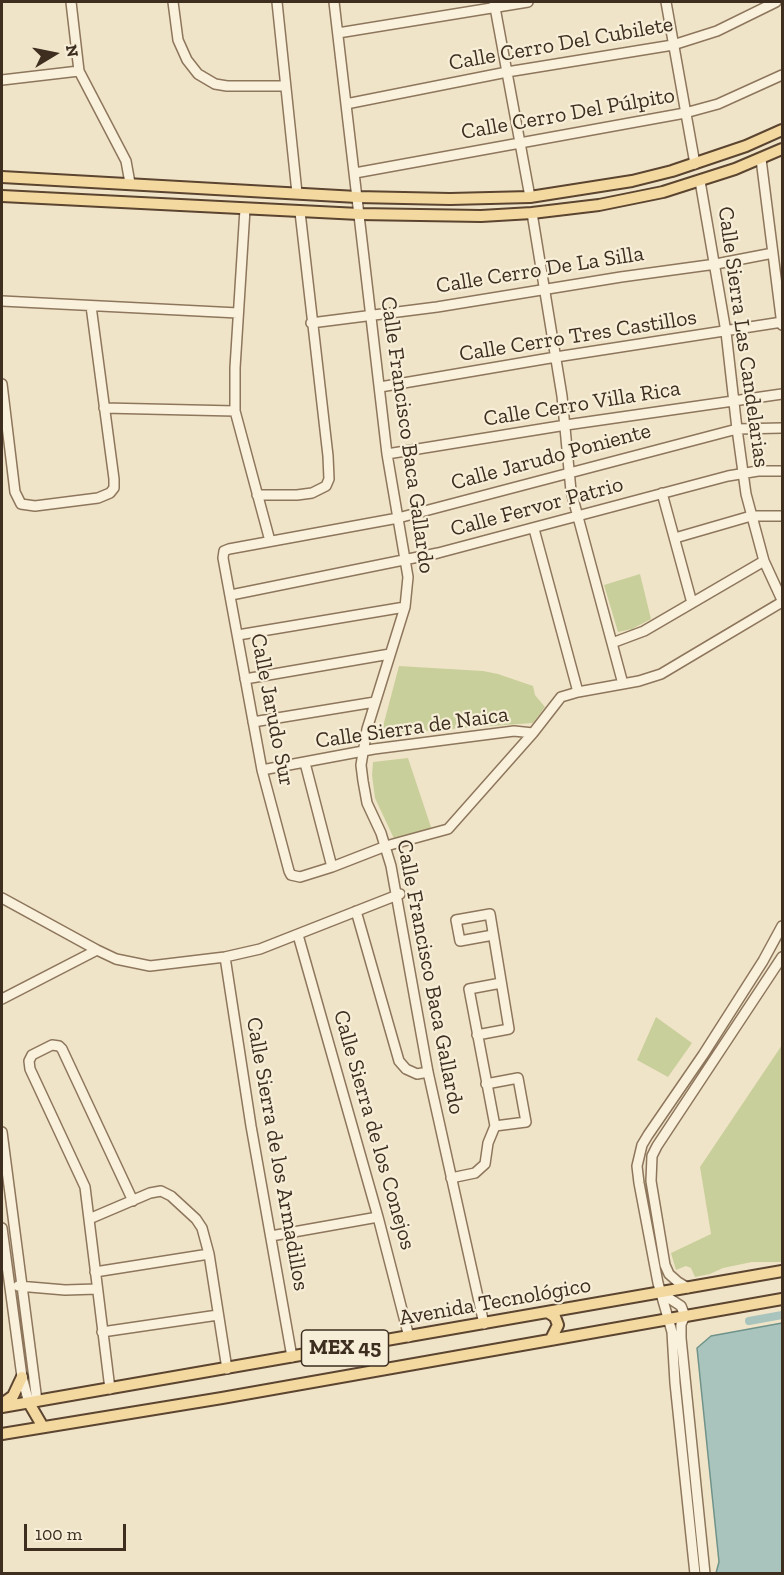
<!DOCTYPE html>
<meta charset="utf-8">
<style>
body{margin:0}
#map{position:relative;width:784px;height:1575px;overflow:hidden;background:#f0e4c8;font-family:"Zilla Slab",serif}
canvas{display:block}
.frame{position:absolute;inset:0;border:3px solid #3d2e20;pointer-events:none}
.north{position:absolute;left:24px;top:24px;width:60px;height:60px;-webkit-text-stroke:4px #f7eed8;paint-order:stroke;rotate:80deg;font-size:16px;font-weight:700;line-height:24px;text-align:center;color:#3d2e20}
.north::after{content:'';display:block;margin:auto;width:21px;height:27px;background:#3d2e20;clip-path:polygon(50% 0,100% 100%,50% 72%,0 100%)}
.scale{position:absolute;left:24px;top:1524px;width:102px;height:27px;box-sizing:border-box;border:3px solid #3d2e20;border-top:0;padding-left:8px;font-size:18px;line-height:21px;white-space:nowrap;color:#3d2e20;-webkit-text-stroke:4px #f7eed8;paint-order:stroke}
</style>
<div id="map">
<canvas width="784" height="1575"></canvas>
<div class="frame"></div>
<div class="north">N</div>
<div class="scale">100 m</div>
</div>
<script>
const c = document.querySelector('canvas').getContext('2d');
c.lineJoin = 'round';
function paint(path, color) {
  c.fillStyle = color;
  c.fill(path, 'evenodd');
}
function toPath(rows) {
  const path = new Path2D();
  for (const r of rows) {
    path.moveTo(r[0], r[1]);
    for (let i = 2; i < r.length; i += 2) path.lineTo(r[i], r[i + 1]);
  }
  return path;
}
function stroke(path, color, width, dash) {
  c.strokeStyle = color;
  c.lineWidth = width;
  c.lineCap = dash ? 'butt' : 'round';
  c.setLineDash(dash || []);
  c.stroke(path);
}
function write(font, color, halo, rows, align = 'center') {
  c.font = font + ' "Zilla Slab",serif';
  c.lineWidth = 4.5;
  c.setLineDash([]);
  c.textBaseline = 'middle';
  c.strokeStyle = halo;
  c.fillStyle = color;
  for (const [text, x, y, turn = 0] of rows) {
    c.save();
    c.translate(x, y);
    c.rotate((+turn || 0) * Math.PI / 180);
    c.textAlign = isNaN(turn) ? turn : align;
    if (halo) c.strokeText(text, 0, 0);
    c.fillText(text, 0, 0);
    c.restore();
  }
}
paint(toPath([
 [640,574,651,619,632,629,618,632,604,585],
 [399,666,483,671,498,674,533,686,535,695,545,707,533,723,381,734],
 [408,758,433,833,396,843,375,798,372,775,373,762],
 [656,1017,692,1043,668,1077,637,1060],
 [782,1045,782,1262,752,1262,723,1268,710,1274,695,1277,691,1268,686,1266,676,1270,671,1253,711,1234,700,1167]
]), '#c9cf9b');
const water = toPath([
 [782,1323,782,1573,716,1573,719,1562,697,1348,711,1336,782,1323]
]);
paint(water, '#a9c4bc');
stroke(water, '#6f938a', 1.5);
stroke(toPath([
 [749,1321,782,1315]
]), '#a9c4bc', 8);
const minor = toPath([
 [71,2,79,71,126,161,130,183],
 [173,2,178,40,187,60,198,74,215,84,227,86,285,86],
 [277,2,297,193],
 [334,2,387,454,408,577,405,607,367,729,361,765,363,781,367,803,381,833,391,866,428,1072,484,1324],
 [494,2,530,197],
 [666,2,695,164],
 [338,33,528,2],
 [2,80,79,71],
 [346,104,507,72,673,45,717,31,776,2],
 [761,159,782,325],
 [355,173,685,113,718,104,782,75],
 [700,181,726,332,737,429,746,494,764,561,782,600],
 [245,209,235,368,235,411,270,541],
 [532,213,562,396,571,491,623,684],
 [2,301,238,313],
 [311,323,437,307,621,277,716,264,773,253],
 [2,384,15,492,21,504,35,506,98,498,110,493,114,488,114,479,91,306],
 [380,387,556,357,782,322],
 [104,408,235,411],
 [782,428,737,429,398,518,229,549,224,551,223,558,262,770,289,871,291,875,300,877,332,867,386,846,448,829,533,733,561,697,578,692,639,681,661,674,782,602],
 [387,454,566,425,782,394],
 [662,493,692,603],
 [257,495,297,495,312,493,326,486,329,479,328,456,300,212],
 [534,529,578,692],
 [675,538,751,516,782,516],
 [231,595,438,553,728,476,758,471,782,471],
 [238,635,405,607],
 [612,643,644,631,764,561],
 [245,679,390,654],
 [253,722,375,702],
 [305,763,332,867],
 [262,770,374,749,514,731,533,733],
 [2,898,97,950,116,959,150,966,225,957,260,949,400,894],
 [356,911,399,1061,406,1069,417,1074,428,1072],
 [298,935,378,1217,409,1337],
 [225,957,251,1126,292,1357],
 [2,999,97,950],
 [477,1035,509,1029,490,914,456,920,460,941,493,935],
 [486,1084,518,1078,526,1122,495,1126],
 [2,1132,37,1401],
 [451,1178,475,1173,485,1164,488,1143,495,1126,469,989,501,983],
 [89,1219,150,1193,161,1191,171,1196,196,1219,202,1228,209,1254,227,1369],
 [2,1228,22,1377,29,1403],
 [271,1236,378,1217],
 [95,1272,209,1254],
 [18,1286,65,1290,97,1289],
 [688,1288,678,1282,669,1274,665,1265,651,1181,652,1156,657,1146,782,957],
 [661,1293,681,1306,685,1316,681,1324,681,1338,705,1574],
 [102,1332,218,1315],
 [110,1389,85,1187,30,1069,29,1061,32,1055,52,1045,59,1046,62,1049,133,1201],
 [695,1574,675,1383,672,1332,658,1283,639,1183,637,1166,642,1145,648,1135,703,1055,763,961,782,926]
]);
const major = toPath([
 [2,177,357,197,450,199,530,197,632,181,672,171,746,146,782,130],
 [2,196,359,214,481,216,532,213,599,205,663,192,735,169,782,149],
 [549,1313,555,1317,558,1325,551,1339],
 [378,1369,374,1364,373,1353,380,1342],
 [29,1403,43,1427],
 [2,1404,13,1396,22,1377],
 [2,1407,782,1271],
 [2,1434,222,1398,782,1299]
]);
stroke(minor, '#8d765c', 12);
stroke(major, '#5b4430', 14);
stroke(minor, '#faf1dc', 9);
stroke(major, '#f3d9a0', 10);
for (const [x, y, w] of [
 [345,1348,87]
]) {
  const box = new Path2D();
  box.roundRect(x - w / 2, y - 18, w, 36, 4.5);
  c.fillStyle = '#f7eed8';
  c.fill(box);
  stroke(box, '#3d2e20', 1.5);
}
write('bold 21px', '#3d2e20', null, [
 ["MEX 45",345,1348]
]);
write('22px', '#3d2e20', '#f7eed8', [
 ["Calle Cerro Del Cubilete",561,44,-10],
 ["Calle Cerro Del Púlpito",568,114,-10],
 ["Calle Cerro De La Silla",540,270,-9],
 ["Calle Cerro Tres Castillos",578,336,-9],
 ["Calle Sierra Las Candelarias",743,337,82],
 ["Calle Cerro Villa Rica",582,404,-9],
 ["Calle Francisco Baca Gallardo",407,435,82],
 ["Calle Jarudo Poniente",551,457,-15],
 ["Calle Fervor Patrio",537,507,-15],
 ["Calle Jarudo Sur",272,710,79],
 ["Calle Sierra de Naica",412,728,-8],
 ["Calle Francisco Baca Gallardo",430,977,79],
 ["Calle Sierra de los Conejos",374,1130,74],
 ["Calle Sierra de los Armadillos",277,1154,80],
 ["Avenida Tecnológico",495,1302,-10]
]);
</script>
